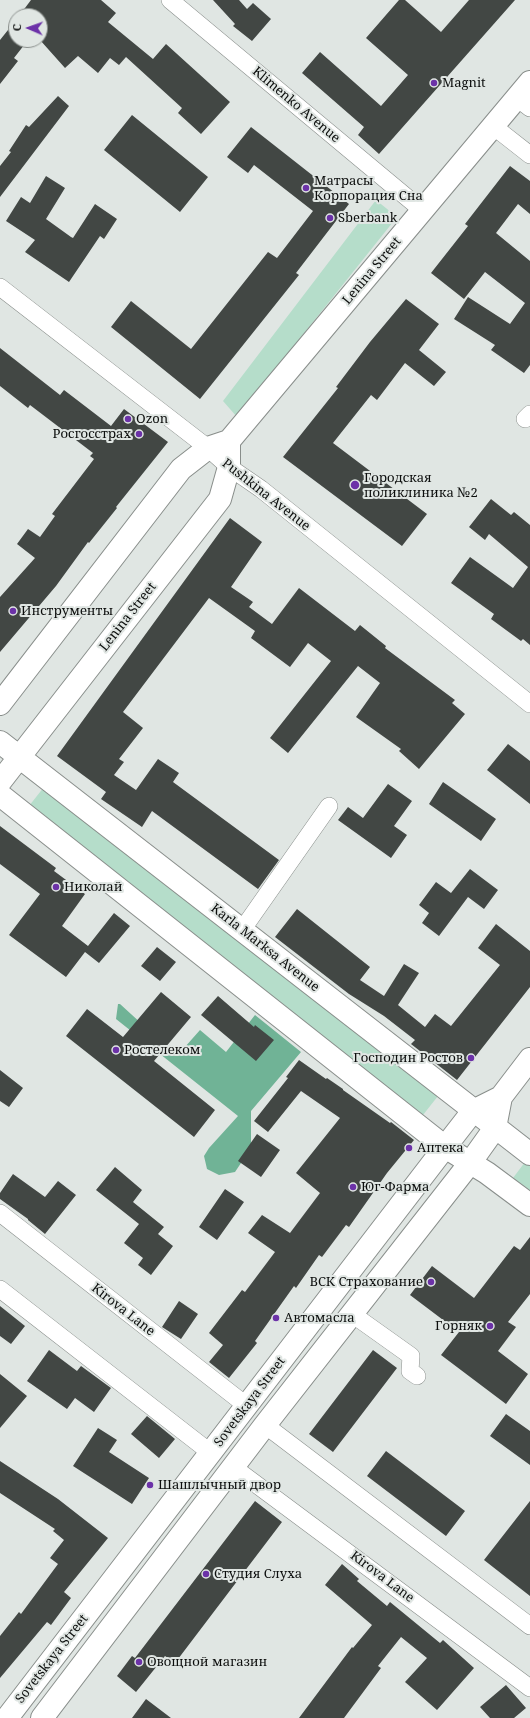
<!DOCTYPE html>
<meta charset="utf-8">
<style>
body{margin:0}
#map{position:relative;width:530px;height:1718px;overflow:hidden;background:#e0e6e3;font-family:"Noto Serif",serif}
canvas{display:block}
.north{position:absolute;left:8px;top:8px;width:40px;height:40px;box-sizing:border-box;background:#e0e6e3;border:1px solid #8b908d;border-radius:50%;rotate:272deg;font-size:11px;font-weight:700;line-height:16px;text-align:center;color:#0c0e0d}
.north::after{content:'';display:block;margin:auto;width:14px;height:18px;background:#6c32a8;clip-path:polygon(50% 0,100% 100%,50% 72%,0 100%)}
</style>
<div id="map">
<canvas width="530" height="1718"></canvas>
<div class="north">С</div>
</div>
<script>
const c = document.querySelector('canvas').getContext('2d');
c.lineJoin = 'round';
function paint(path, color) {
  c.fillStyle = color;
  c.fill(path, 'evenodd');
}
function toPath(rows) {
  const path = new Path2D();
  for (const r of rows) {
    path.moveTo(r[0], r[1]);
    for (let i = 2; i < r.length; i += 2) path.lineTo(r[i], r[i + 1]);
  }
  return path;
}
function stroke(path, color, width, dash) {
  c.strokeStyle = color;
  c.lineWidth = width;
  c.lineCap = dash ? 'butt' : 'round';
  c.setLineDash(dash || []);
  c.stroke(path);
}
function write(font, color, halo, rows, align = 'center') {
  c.font = font + ' "Noto Serif",serif';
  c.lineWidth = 4;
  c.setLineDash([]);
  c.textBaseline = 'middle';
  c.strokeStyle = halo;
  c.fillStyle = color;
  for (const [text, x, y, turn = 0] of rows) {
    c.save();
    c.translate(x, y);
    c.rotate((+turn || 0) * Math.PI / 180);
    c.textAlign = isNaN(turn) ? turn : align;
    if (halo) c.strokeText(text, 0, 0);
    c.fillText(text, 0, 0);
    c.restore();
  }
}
paint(toPath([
 [376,200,397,217,237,417,223,401],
 [44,787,438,1096,423,1115,29,806],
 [525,1162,530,1166,530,1191,513,1178]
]), '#b5ddca');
paint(toPath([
 [118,1004,120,1004,177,1056,200,1030,226,1052,255,1015,301,1052,251,1111,251,1148,235,1172,219,1175,207,1169,204,1156,209,1148,238,1116,116,1019]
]), '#70b396');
paint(toPath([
 [31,0,101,0,116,13,108,22,153,59,166,44,230,102,201,134,178,113,182,108,126,57,119,65,110,58,98,73,78,56,65,68,40,40,40,16,19,16],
 [213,0,239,0,247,9,253,3,271,19,252,41,233,26,235,24],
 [399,0,405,0,441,32,469,0,515,0,379,154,358,135,364,127,302,73,320,52,381,106,408,75,366,38],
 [16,20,16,40,28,40,14,58,18,61,0,84,0,40],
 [58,96,69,106,0,197,0,166,11,152,9,151,26,125,29,127],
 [132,115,208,177,180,212,104,150],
 [251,127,349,204,296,273,299,275,200,399,111,327,131,301,191,349,268,252,277,258,313,211,254,165,248,173,227,157],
 [510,166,530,181,530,214,518,204,496,233,530,261,530,365,524,373,491,350,495,345,454,319,468,297,510,324,525,303,485,272,464,299,431,273,468,226,465,224],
 [46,176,65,188,46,219,71,237,73,238,95,204,117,219,104,239,100,236,69,282,25,252,35,240,6,221,21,197,30,203],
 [406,299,439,324,419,350,446,372,434,386,405,363,377,400,371,395,333,443,427,514,402,546,283,457,338,388,336,387,370,342],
 [0,348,60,395,64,390,111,426,124,409,168,442,116,507,117,508,89,543,88,542,56,586,0,652,0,597,35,558,17,544,28,529,40,537,55,516,52,514,94,459,90,456,93,453,30,405,28,408,0,386],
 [491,499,511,515,514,512,530,525,530,645,523,639,521,641,491,619,494,614,451,583,470,557,513,588,528,567,489,534,485,540,469,527],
 [230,518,262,542,231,587,253,602,249,607,272,624,299,588,355,631,360,625,386,646,385,648,455,700,452,703,465,714,419,769,399,751,401,749,356,717,380,683,358,666,288,753,270,738,331,661,308,643,290,667,251,638,255,631,209,598,123,712,143,728,119,759,124,762,114,775,136,790,158,759,179,773,173,782,279,860,258,889,152,811,142,827,101,799,106,792,57,756],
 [508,744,530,761,530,804,487,770],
 [443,782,496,819,481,841,429,804],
 [388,784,412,801,394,826,407,835,391,858,338,820,348,807,363,818],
 [0,826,56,868,54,871,85,894,62,926,88,946,114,913,130,926,99,963,85,952,66,977,9,935,40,894,0,864],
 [470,869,498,890,484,909,468,897,439,936,422,923,429,913,419,905,436,882,451,893],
 [297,909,370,967,360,980,384,996,404,964,419,973,398,1005,425,1027,435,1014,451,1026,500,965,478,948,496,924,530,951,530,987,457,1080,411,1044,415,1040,384,1016,349,994,275,937],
 [157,947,176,962,160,981,141,966],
 [161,992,191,1017,154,1061,215,1110,194,1137,66,1036,87,1009,123,1037],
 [218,996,254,1027,255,1025,274,1040,256,1061,201,1015],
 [299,1060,326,1079,327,1078,343,1089,343,1090,390,1123,391,1122,414,1140,387,1173,349,1227,346,1225,322,1257,319,1255,296,1288,294,1286,255,1341,257,1343,229,1378,209,1362,223,1345,209,1333,242,1290,245,1292,275,1252,248,1233,262,1215,290,1233,320,1193,296,1173,340,1118,301,1091,268,1132,254,1121,288,1078,286,1077],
 [0,1070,23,1088,9,1107,0,1101],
 [257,1134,280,1150,261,1177,238,1161],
 [115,1167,142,1190,133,1202,164,1227,158,1234,173,1246,151,1275,138,1265,143,1258,124,1243,139,1224,96,1190],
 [13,1174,45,1197,58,1181,76,1195,45,1234,28,1220,28,1219,0,1199,0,1193],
 [225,1189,244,1202,217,1240,199,1227],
 [530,1237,530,1294,508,1322,516,1327,498,1351,528,1374,506,1404,441,1355,459,1332,410,1295,432,1266,474,1298,514,1246,520,1250],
 [179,1301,198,1314,181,1339,162,1327],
 [0,1306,25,1326,11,1344,0,1336],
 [49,1350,77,1371,81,1366,111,1388,94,1412,75,1398,67,1409,27,1381],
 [373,1350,397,1368,333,1452,309,1434],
 [0,1374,27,1396,0,1428],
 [506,1414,530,1431,530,1465,490,1436],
 [147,1416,175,1439,159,1458,131,1434],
 [98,1428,117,1440,109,1452,149,1478,132,1504,73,1466],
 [386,1451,465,1511,446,1536,367,1476],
 [0,1461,58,1499,108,1538,64,1592,71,1598,51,1625,47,1622,0,1678,0,1636,19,1612,21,1614,58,1564,50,1558,64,1540,53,1531,55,1529,0,1493],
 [255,1501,282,1522,175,1663,165,1656,136,1692,117,1676,132,1656,135,1658],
 [530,1501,530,1596,484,1560],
 [342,1564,359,1579,357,1581,387,1606,390,1602,440,1643,443,1640,474,1668,437,1710,405,1682,427,1658,401,1637,378,1666,381,1668,344,1718,299,1718,352,1647,353,1648,372,1625,325,1585],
 [506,1685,526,1708,514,1718,490,1718,480,1707],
 [146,1699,171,1718,132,1718]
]), '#424744');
const minor = toPath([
 [170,0,422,210],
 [517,98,530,108],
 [493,126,530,155],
 [0,287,208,448,229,467,261,489,530,704],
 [525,419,530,414],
 [242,930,329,806],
 [0,1213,247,1406],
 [0,1289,211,1453],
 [352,1314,411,1356,410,1371,417,1376],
 [265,1425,530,1626],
 [233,1467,530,1688]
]);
const major = toPath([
 [0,704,181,469,208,448,229,441,530,82],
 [0,742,530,1154],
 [0,782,220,499,229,467,229,441],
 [0,795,445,1147,487,1173,530,1205],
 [7,1718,445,1147,473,1111,501,1097],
 [42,1718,265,1425,470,1163,495,1128,501,1097,530,1059]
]);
stroke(minor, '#898e8b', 18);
stroke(major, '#898e8b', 24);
stroke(minor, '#fff', 17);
stroke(major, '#fff', 22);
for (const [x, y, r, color] of [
 [434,83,4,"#6c32a8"],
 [306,188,4,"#6c32a8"],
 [330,218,4,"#6c32a8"],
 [128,419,4,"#6c32a8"],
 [139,434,4,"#6c32a8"],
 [355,485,5,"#6c32a8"],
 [13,611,4,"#6c32a8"],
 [56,887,4,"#6c32a8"],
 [116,1050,4,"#6c32a8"],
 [471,1058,4,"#6c32a8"],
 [409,1148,4,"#6c32a8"],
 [353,1187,4,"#6c32a8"],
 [431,1282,4,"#6c32a8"],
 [276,1318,4,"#6c32a8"],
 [490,1326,4,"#6c32a8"],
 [150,1485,4,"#6c32a8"],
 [206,1574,4,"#6c32a8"],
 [139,1662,4,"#6c32a8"]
]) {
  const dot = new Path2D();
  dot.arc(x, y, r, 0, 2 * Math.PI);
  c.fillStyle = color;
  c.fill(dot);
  stroke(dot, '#e0e6e3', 1.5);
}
write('13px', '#0c0e0d', '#e0e6e3', [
 ["Magnit",442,83],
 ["Матрасы",314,181],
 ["Корпорация Сна",314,196],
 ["Sberbank",338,218],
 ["Ozon",136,419],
 ["Росгосстрах",131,434,"right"],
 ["Городская",364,478],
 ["поликлиника №2",364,493],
 ["Инструменты",21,611],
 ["Николай",64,887],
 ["Ростелеком",124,1050],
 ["Господин Ростов",463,1058,"right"],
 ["Аптека",417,1148],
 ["Юг-Фарма",361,1187],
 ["ВСК Страхование",423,1282,"right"],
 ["Автомасла",284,1318],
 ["Горняк",482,1326,"right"],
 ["Шашлычный двор",158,1485],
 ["Студия Слуха",214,1574],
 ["Овощной магазин",147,1662]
], 'left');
write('13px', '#0c0e0d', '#e0e6e3', [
 ["Klimenko Avenue",296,105,40],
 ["Lenina Street",372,271,-50],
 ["Pushkina Avenue",266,495,38],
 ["Lenina Street",128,617,-52],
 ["Karla Marksa Avenue",265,948,38],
 ["Kirova Lane",123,1310,38],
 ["Sovetskaya Street",250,1402,-53],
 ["Kirova Lane",382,1577,37],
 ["Sovetskaya Street",52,1659,-52]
]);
</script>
